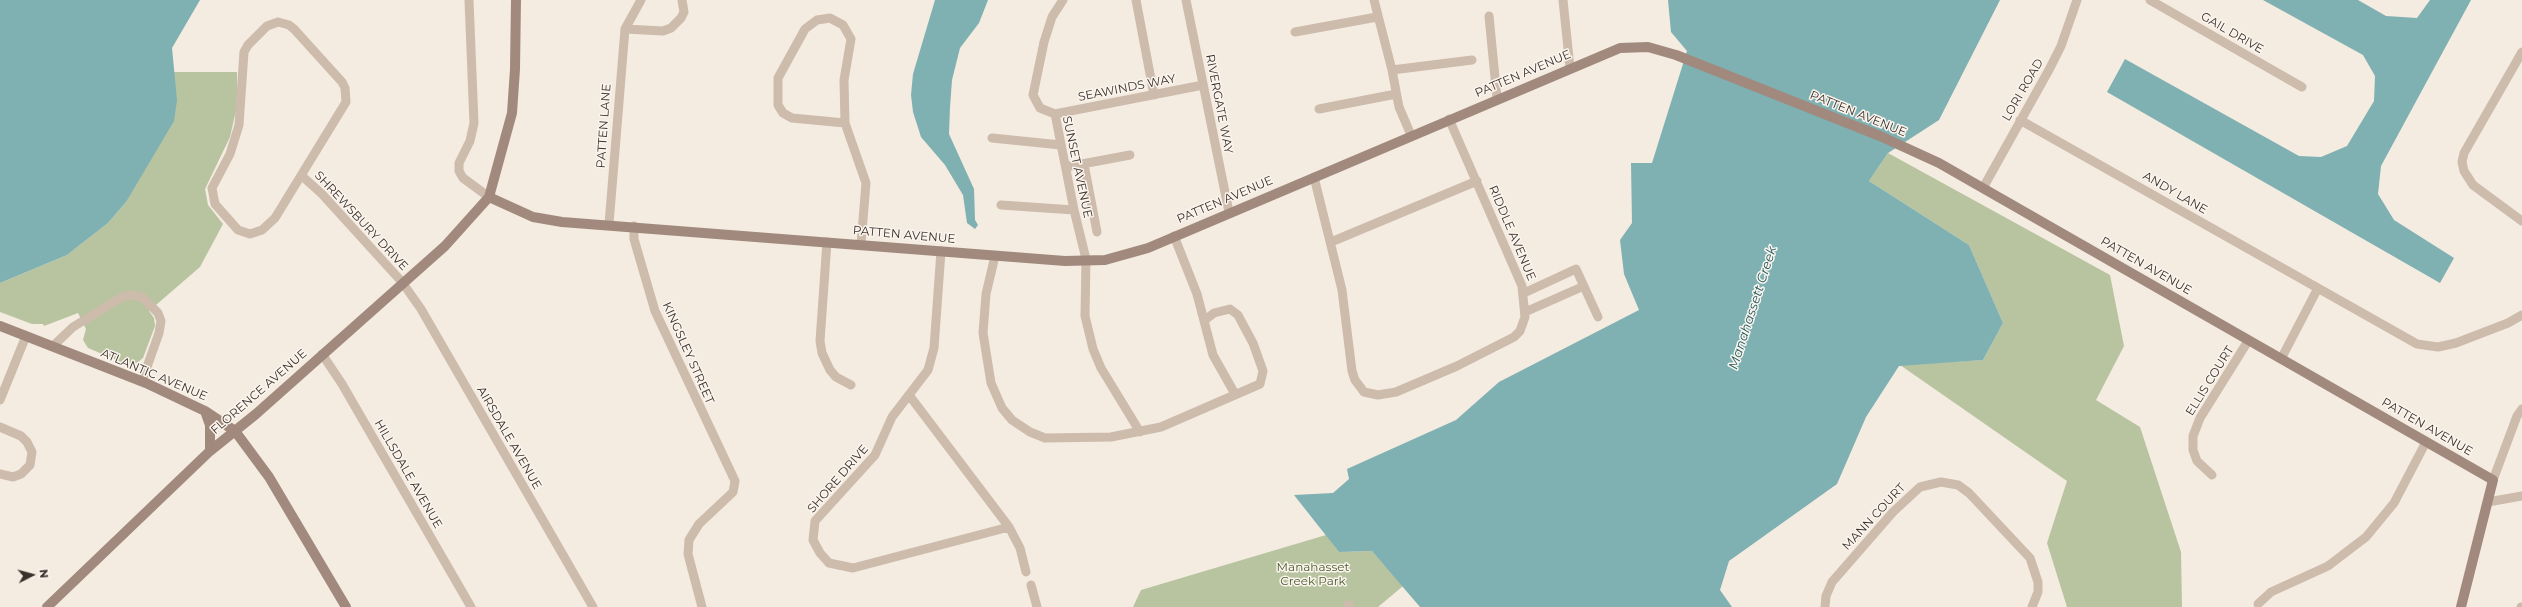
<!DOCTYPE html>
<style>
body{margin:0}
#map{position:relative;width:2522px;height:607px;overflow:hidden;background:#f4ebe1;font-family:Montserrat,sans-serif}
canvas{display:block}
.north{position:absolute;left:12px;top:555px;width:40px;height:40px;-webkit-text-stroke:3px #fbf5ee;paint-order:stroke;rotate:84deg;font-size:11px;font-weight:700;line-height:16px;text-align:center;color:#3b302b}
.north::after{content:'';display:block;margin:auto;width:14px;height:18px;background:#3b302b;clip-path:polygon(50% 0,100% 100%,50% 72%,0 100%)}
</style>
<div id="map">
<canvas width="2522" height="607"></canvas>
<div class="north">N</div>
</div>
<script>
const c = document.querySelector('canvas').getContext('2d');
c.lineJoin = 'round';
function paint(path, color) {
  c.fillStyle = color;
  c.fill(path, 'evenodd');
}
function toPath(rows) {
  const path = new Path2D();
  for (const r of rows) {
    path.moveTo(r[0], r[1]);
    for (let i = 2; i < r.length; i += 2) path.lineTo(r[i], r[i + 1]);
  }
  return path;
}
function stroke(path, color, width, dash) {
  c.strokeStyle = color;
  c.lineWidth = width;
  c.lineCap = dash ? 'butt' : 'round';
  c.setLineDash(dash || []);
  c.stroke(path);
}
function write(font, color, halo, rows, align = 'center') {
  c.font = font + ' Montserrat,sans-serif';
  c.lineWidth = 3;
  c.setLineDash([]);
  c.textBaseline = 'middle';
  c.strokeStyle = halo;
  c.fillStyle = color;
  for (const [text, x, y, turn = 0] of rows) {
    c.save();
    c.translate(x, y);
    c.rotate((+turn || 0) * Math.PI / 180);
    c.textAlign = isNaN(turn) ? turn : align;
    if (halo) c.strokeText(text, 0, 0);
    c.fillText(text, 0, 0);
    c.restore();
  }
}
paint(toPath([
 [173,72,237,72,237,106,230,137,205,189,208,205,223,224,200,267,149,311,154,318,155,326,143,358,137,363,128,365,88,348,83,340,86,329,78,313,44,326,43,324,32,324,0,312,0,283,67,255,108,223,126,202,175,87],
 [1888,153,2110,275,2124,346,2096,400,2140,427,2181,552,2182,607,2067,607,2047,543,2067,481,1900,365,1983,360,2003,323,1969,245,1869,181],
 [1326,535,1339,552,1372,551,1403,586,1378,607,1133,607,1141,590]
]), '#b8c4a0');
paint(toPath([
 [0,0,200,0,172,48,177,100,174,121,126,202,108,223,67,255,0,283],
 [935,0,988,0,979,23,960,48,952,80,950,107,949,134,974,189,975,220,978,225,975,229,967,223,963,195,945,165,921,137,913,112,911,95,913,74],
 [1668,0,2000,0,1939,120,1888,153,1869,181,1969,245,2003,323,1983,360,1899,366,1866,417,1837,484,1729,561,1720,590,1732,607,1420,607,1372,551,1339,552,1294,495,1333,493,1349,479,1347,469,1456,420,1499,382,1639,310,1624,274,1620,240,1632,223,1631,163,1652,163,1687,51,1671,32],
 [2263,0,2358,0,2386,16,2417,18,2430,0,2471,0,2381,166,2378,194,2394,220,2454,258,2440,283,2107,92,2125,59,2299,156,2321,157,2347,146,2374,101,2375,76,2363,55]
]), '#7fb0b2');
stroke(toPath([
 [469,0,474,123,470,141,459,163,459,171,463,178,489,197],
 [641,0,625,29,663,31,671,28,681,18,684,12,682,0],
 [1063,0,1052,17,1044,42,1033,95,1040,108,1055,114,1074,210,1086,259,1085,316,1093,349,1101,368,1140,432],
 [1136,0,1154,95],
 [1186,0,1229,212],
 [1374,0,1392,70,1399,107,1411,135],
 [1563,0,1570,68],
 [2150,0,2302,87],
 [1489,16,1497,98],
 [830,18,843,25,851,39,844,80,845,123,792,118,783,113,778,105,778,78,805,29,817,20,830,18],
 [278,22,289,25,294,29,342,82,345,88,346,102,275,218,262,230,250,234,238,230,215,204,212,188,230,154,239,125,244,52,248,45,267,26,278,22],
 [1295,32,1377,17],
 [2522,52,2464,153,2462,162,2464,171,2473,185,2522,221],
 [1392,70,1472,60],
 [1319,109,1396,94],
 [1055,114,1203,85],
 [2020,120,2417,344,2438,347,2456,343,2508,323,2522,315],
 [845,123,866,183,861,244],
 [992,138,1061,145],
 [1084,164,1097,232],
 [1066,167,1130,155],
 [302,176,322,194,402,282,421,309,593,607],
 [1314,177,1342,290,1352,371,1355,380,1364,392,1378,395,1396,392,1457,366,1514,337,1520,331,1525,317,1522,286,1449,119],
 [1983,188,2050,68,2061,46,2077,0],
 [1001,205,1074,210],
 [609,224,625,29],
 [634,226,634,239,655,311,735,481,733,492,699,524,689,540,688,554,702,607],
 [1174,236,1197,294,1213,355,1235,394],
 [827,242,820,341,822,353,830,370,836,377,851,385],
 [1331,242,1477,181],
 [941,251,934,348,928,370,892,417,875,455,815,521,813,540,820,553,829,563,853,568,1009,527],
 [995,256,986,294,983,333,991,383,1002,408,1012,420,1030,432,1045,438,1111,437,1161,427,1260,384,1263,371,1253,343,1238,315,1230,309,1214,313,1205,320],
 [1524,293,1576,269,1598,317],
 [1525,312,1584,286],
 [53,346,73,327,122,297,130,295,142,297,158,313,161,321,159,333,142,381],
 [322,354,342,384,471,607],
 [2281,359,2318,288],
 [909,395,1009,527,1020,548,1026,572],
 [0,400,26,336],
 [0,427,21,436,27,442,32,452,30,465,21,474,13,477,0,474],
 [2212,475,2197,461,2193,450,2193,436,2200,418,2248,341],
 [2493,480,2517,416,2522,409],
 [2488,502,2522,496],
 [1031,585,1037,607],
 [2258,604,2271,592,2328,566,2366,537,2394,503,2426,442],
 [1348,605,1350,607],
 [1825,607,1826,596,1832,582,1893,512,1920,487,1941,482,1958,485,1969,493,2030,558,2038,582,2038,592,2032,607],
 [2521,607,2522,607]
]), '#cdbbac', 9);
stroke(toPath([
 [489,197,533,217,562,222,1065,261,1105,260,1148,248,1620,48,1648,47,1676,55,1880,136,1939,163,2493,480,2461,607],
 [0,326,146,383,205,411,235,431,269,477,346,607],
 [205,411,210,425,210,451],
 [47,607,210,451,256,414,445,246,489,197,512,113,515,69,516,0]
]), '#a18a7d', 10);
write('12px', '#3b302b', '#fbf5ee', [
 ["GAIL DRIVE",2232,33,30],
 ["PATTEN AVENUE",1523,74,-23],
 ["SEAWINDS WAY",1127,88,-11],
 ["LORI ROAD",2023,90,-60],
 ["RIVERGATE WAY",1219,104,79],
 ["PATTEN AVENUE",1858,114,22],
 ["PATTEN LANE",604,126,-86],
 ["SUNSET AVENUE",1077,167,78],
 ["ANDY LANE",2175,193,30],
 ["PATTEN AVENUE",1225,200,-23],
 ["SHREWSBURY DRIVE",361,221,47],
 ["RIDDLE AVENUE",1512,233,67],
 ["PATTEN AVENUE",904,235,5],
 ["PATTEN AVENUE",2146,266,30],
 ["KINGSLEY STREET",688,353,66],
 ["ATLANTIC AVENUE",154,375,23],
 ["ELLIS COURT",2210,381,-58],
 ["FLORENCE AVENUE",259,392,-41],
 ["PATTEN AVENUE",2427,427,30],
 ["AIRSDALE AVENUE",509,438,60],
 ["HILLSDALE AVENUE",408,474,60],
 ["SHORE DRIVE",838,479,-49],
 ["MANN COURT",1874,517,-47]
]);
write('12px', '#4a5a2e', '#fbf5ee', [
 ["Manahasset",1313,567],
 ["Creek Park",1313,581]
]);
write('italic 13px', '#1f5a5e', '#fbf5ee', [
 ["Manahassett Creek",1753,308,-72]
]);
</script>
